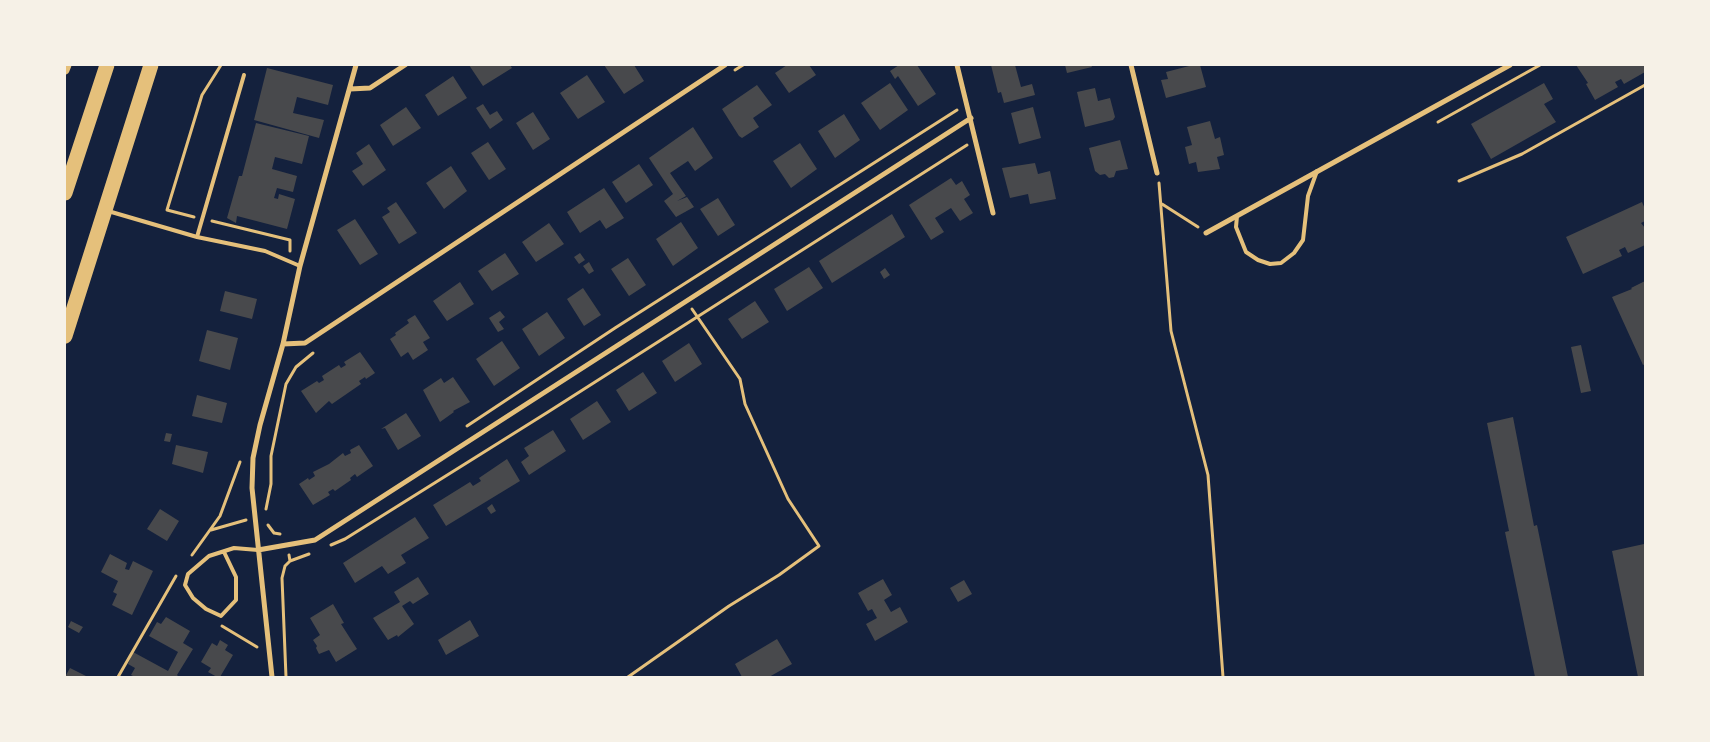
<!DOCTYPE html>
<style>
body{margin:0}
#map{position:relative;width:1710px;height:742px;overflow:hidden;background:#14213d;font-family:"Times New Roman",serif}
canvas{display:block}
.frame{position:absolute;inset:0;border:66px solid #f6f1e7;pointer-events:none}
</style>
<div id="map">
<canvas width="1710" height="742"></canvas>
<div class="frame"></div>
</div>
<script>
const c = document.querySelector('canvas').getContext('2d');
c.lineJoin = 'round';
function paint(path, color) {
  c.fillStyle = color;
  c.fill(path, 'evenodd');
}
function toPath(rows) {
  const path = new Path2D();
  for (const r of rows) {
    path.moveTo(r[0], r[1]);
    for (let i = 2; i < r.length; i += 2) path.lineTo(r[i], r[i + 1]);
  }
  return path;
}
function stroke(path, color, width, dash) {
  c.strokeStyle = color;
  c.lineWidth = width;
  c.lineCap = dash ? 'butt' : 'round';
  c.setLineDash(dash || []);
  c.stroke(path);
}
paint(toPath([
 [469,65,510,65,512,68,483,86],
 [604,65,634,65,644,81,624,94],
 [787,65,809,65,816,75,789,93,775,73],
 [899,65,917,65,936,94,918,106,898,76,895,79,890,71],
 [991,65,1015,65,1021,87,1032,84,1035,95,1004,103,1001,92,998,93],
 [1065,65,1091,65,1092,67,1067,73],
 [1193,65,1200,65,1206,87,1166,98,1161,80,1168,79,1166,72],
 [1576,65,1645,65,1645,72,1624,84,1621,79,1615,82,1618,87,1595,100,1586,84,1588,83],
 [267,68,333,85,328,105,297,97,293,113,324,120,319,138,254,120],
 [587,75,605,102,578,119,560,93],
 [453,76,467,98,438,116,425,95],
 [890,83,908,110,880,130,861,103],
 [1544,83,1553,99,1544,104,1556,122,1491,159,1471,124],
 [757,85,772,105,753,118,759,127,742,138,739,136,722,109],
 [1095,88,1098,101,1110,98,1115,117,1113,120,1085,127,1077,92],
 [483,104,490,115,497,111,503,120,490,129,476,108],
 [406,107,421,128,393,146,380,125],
 [1033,107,1041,138,1019,144,1011,113],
 [533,112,550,139,533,150,516,123],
 [844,114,860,140,835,158,818,131],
 [1210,121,1215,139,1220,137,1224,155,1217,157,1220,169,1198,172,1196,162,1189,164,1185,147,1192,145,1187,127],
 [256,123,309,136,302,164,275,157,272,169,297,176,293,192,277,188,274,198,278,199,279,194,295,199,287,229,237,216,236,223,227,218,239,176,242,176],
 [693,127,713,158,695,171,688,161,670,173,686,196,677,201,687,197,694,207,676,217,664,201,673,194,649,158],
 [1120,140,1128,169,1116,171,1114,177,1109,178,1105,174,1100,175,1095,171,1089,148],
 [488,142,506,169,489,180,471,153],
 [800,143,817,169,791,188,773,161],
 [369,144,386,170,363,186,352,171,363,164,356,153],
 [1035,163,1038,174,1050,171,1056,199,1030,204,1028,194,1010,198,1002,168],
 [639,164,653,185,626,203,612,182],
 [451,166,467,191,444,209,426,183],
 [951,178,956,185,962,181,970,195,964,199,973,213,960,221,951,208,935,218,944,232,931,240,909,205],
 [604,188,624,218,606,229,600,220,580,233,567,212],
 [718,198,735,225,718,236,700,209],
 [396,202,417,233,399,244,382,217,390,212,387,208],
 [1642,202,1645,209,1645,221,1641,223,1645,228,1645,245,1628,253,1625,247,1619,250,1622,256,1583,274,1566,237],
 [892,214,905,237,832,283,819,261],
 [355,219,378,254,360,265,337,230],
 [681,222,698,248,673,266,656,239],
 [549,223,564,244,536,262,522,242],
 [505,253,519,274,492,291,478,271],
 [580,253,585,260,579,264,574,257],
 [628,258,646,285,629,296,611,269],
 [589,262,594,271,589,274,583,266],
 [809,267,823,288,787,311,774,289],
 [885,268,890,275,884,279,880,272],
 [1645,281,1645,364,1643,365,1612,297,1632,289,1631,288],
 [460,282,474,304,447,321,433,301],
 [583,288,601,315,584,326,567,299],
 [225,291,257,299,252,319,220,311],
 [755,301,769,322,742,339,728,319],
 [500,311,505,317,499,322,504,329,498,332,489,318],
 [547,312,565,338,539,356,522,329],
 [415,315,430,338,423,342,428,350,413,360,408,352,401,357,390,339,396,335,395,333,409,323,407,320],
 [207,330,238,338,230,370,199,361],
 [502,341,520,368,494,386,476,359],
 [689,343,702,364,675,382,662,361],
 [1581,345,1591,391,1581,393,1571,347],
 [360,352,375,373,366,379,365,377,359,381,361,384,332,404,329,401,316,413,301,391,317,381,319,383,324,380,322,376,339,365,341,368,346,365,344,362],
 [643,372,657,393,629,411,616,390],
 [453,377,470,402,453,411,454,412,440,422,423,390,441,378,444,383],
 [197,395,227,403,222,423,192,416],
 [597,401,611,422,583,440,570,419],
 [406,413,421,436,398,450,385,428,381,429],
 [1513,417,1534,526,1537,525,1568,677,1535,677,1505,532,1509,531,1487,423],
 [553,430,566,451,529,475,521,462,529,456,524,448],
 [166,433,172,434,170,442,164,441],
 [176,445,208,452,203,473,172,464],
 [359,445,373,466,357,477,355,474,350,478,351,480,335,491,333,489,328,492,330,495,313,505,299,484,308,478,309,480,315,476,313,472,329,464,343,453,345,456,351,453,350,450],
 [507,459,520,481,446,526,433,505,470,482,473,486,481,481,479,478],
 [492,504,496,511,491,514,487,508],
 [160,509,179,521,167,541,147,529],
 [415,517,429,538,401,555,406,563,388,574,382,566,355,583,343,563],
 [1644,544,1645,677,1638,677,1612,551],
 [110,554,127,563,125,569,129,570,133,561,153,571,132,615,112,605,117,594,113,592,118,581,101,572],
 [418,577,429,594,413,604,410,601,402,606,414,624,398,637,397,635,388,640,373,618,400,602,394,592],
 [883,579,892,595,884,600,891,612,900,607,908,622,875,641,866,624,877,618,872,609,868,611,858,593],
 [964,580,972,594,958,602,950,588],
 [333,604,344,623,341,624,357,649,336,662,329,650,319,654,316,648,317,646,313,640,320,635,310,618],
 [166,617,190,631,183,643,193,649,177,675,179,677,135,677,131,675,135,668,128,664,133,652,168,671,178,652,149,636,157,622,161,624],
 [470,620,479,636,446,655,438,640],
 [71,621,83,627,79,633,68,627],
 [777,639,792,664,769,677,742,677,735,664],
 [220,640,228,645,225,650,233,655,220,677,217,677,208,672,211,668,201,662,212,643,217,646],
 [70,668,88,677,65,677]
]), '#48494c');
stroke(toPath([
 [735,70,743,65],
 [1438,122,1540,65],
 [1459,181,1522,154,1645,85],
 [1159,183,1171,331,1208,475,1223,677],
 [1162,204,1198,227],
 [194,217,167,210,202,95,221,65],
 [212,221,290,240,290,251],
 [467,426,615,328,957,110],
 [266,509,271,484,271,456,286,384,296,367,313,353],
 [268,525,274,533,280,534],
 [211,530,246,520],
 [331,545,345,539,548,412,967,145],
 [192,555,220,516,240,462],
 [289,555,290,561,309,554],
 [222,626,257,647],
 [118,677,176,576],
 [286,677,282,578,285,566,290,561],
 [628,677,729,606,779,575,819,546,788,499,745,404,740,379,692,309]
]), '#e5c07b', 3);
stroke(toPath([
 [108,211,197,237,265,251,300,266],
 [1237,216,1236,227,1246,252,1258,260,1270,264,1281,263,1294,253,1303,240,1308,196,1317,171],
 [197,237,244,75],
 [224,552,236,577,236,600,221,616,206,609,193,598,185,585,188,574,209,556,234,548,258,550]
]), '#e5c07b', 4);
stroke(toPath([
 [957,65,993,213],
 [1131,65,1157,173],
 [350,89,370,88,405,65],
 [1206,233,1510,65],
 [283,344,305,343,725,65],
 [258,550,315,540,971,118],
 [272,677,252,488,253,458,260,425,283,344,300,266,356,65]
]), '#e5c07b', 5);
stroke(toPath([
 [65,70,67,65]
]), '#e5c07b', 9);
stroke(toPath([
 [65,193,107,65],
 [65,336,151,65]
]), '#e5c07b', 15);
</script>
